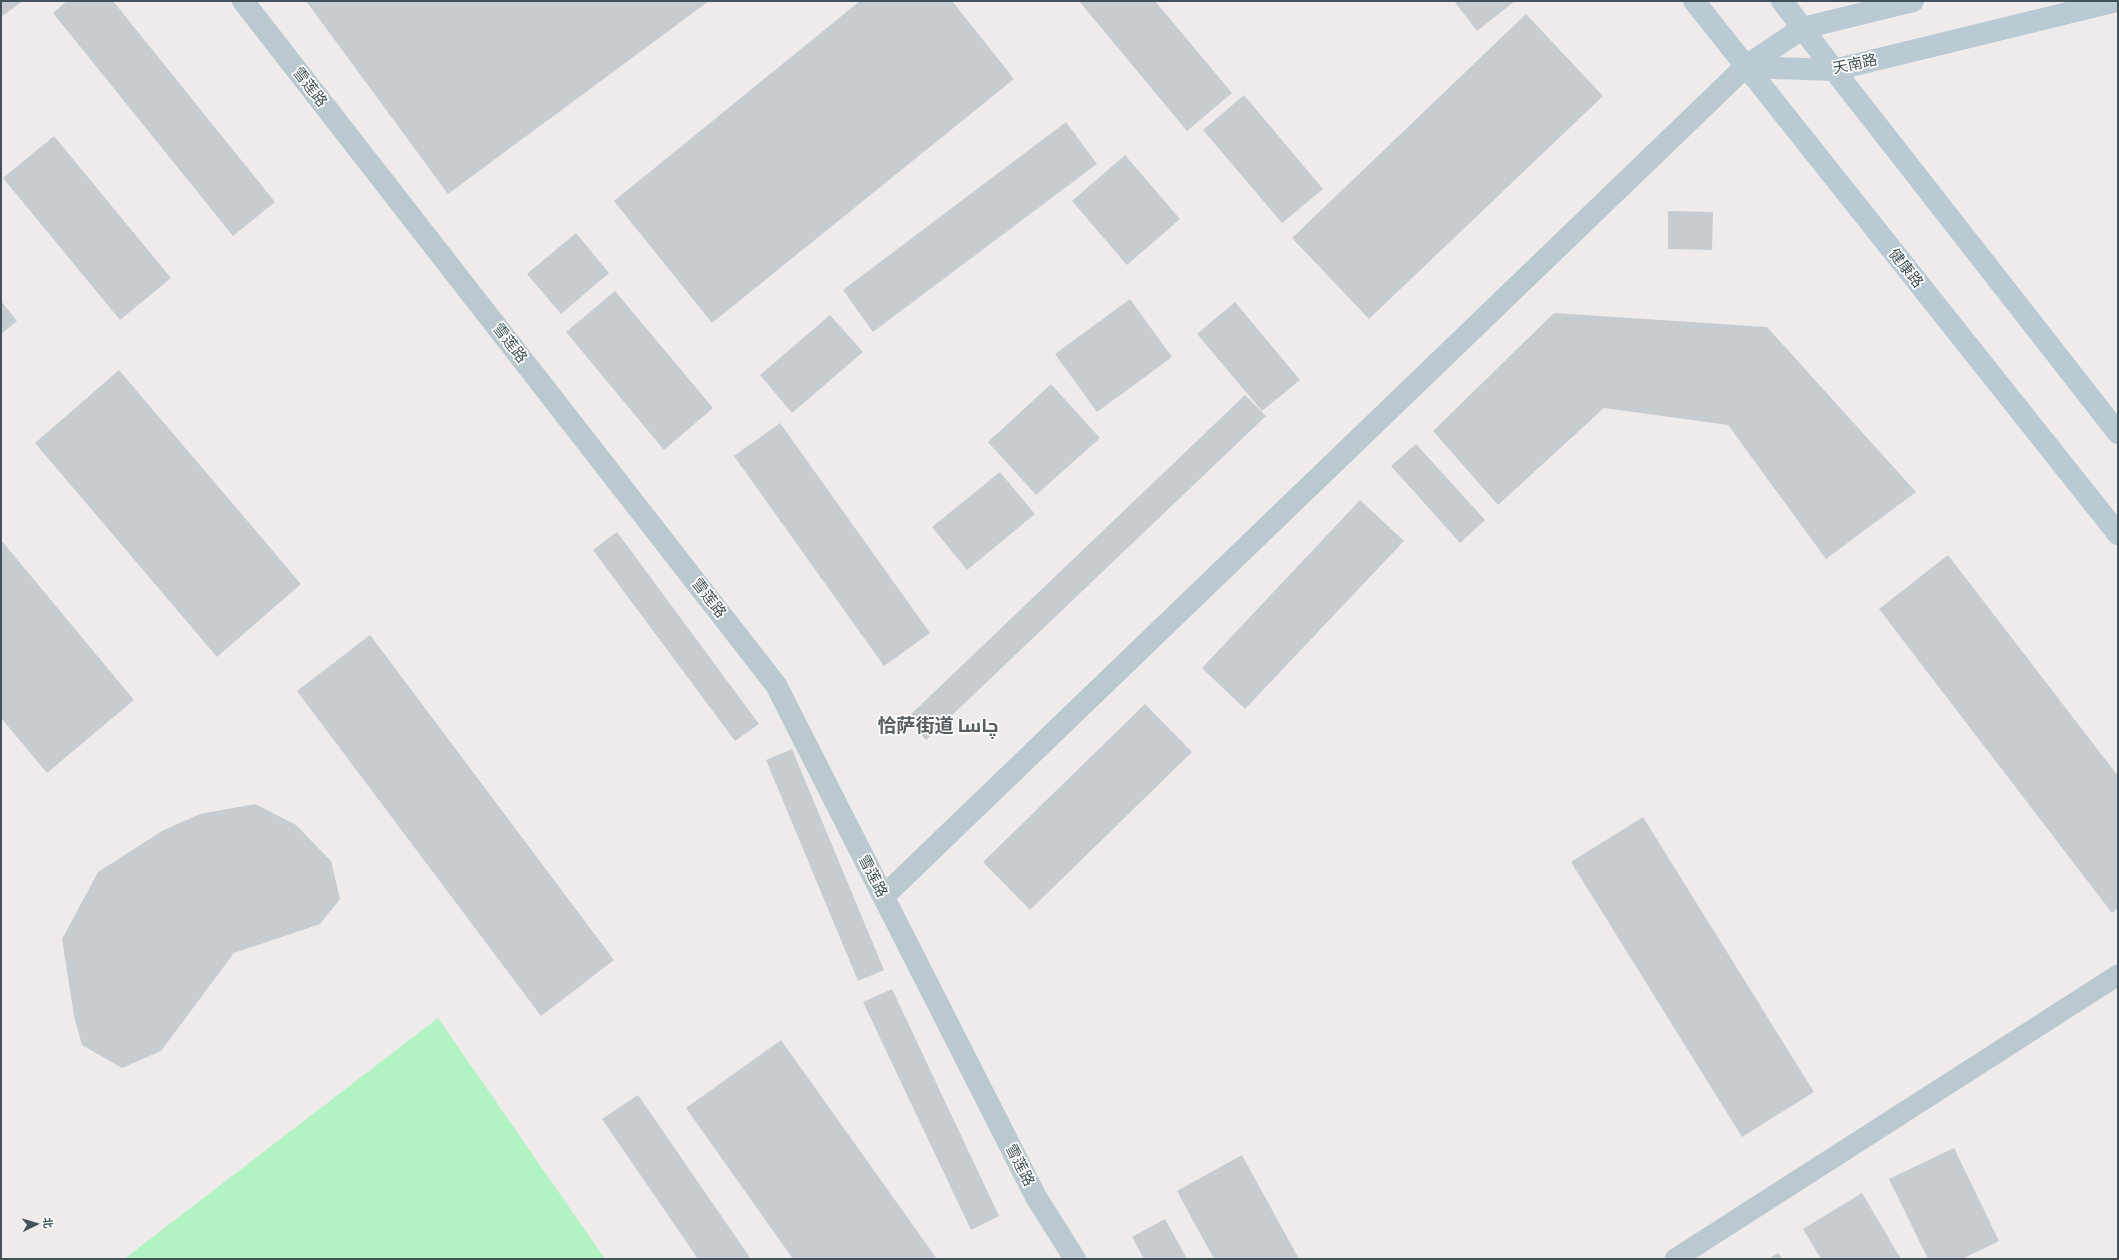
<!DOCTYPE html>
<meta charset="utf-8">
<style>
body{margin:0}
#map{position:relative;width:2119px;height:1260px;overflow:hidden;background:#efebeb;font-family:"Exo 2","Noto Sans SC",sans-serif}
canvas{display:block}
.frame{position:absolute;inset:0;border:2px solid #42515a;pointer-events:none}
.north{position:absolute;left:16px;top:1204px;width:40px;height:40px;-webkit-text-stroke:3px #fff;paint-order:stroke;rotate:85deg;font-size:11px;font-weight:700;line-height:16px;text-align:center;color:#42515a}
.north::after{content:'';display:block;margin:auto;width:14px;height:18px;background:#42515a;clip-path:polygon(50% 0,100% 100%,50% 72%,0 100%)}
</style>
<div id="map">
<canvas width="2119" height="1260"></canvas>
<div class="frame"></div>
<div class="north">北</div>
</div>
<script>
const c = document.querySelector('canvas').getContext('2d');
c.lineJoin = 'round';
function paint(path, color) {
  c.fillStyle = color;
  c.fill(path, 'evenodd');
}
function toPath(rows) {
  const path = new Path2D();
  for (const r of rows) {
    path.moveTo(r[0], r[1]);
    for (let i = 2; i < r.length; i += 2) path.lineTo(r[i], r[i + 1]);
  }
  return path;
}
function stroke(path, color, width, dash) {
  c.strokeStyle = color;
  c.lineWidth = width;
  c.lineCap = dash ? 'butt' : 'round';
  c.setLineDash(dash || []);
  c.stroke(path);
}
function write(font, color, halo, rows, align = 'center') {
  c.font = font + ' "Exo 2",Cairo,"Noto Sans SC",sans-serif';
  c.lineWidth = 3.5;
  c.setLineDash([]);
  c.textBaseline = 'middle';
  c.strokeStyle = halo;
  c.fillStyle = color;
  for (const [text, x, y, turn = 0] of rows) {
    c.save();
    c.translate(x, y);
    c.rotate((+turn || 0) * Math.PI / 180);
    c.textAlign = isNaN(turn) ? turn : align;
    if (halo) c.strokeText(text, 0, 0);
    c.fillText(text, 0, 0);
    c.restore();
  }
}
paint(toPath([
 [438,1018,605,1259,124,1259]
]), '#b2f3c4');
paint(toPath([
 [1,1,23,1,1,17],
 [67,1,113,1,275,202,233,236,53,13],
 [306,1,709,1,448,194],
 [860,1,952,1,1014,79,712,323,614,201],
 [1079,1,1155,1,1232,93,1187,131],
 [1454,1,1515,1,1477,31],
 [1526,14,1603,96,1369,319,1292,238],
 [1244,95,1323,189,1282,223,1203,130],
 [1066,122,1097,164,873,332,843,290],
 [54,136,171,278,120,320,3,178],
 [1125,155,1180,219,1127,265,1072,201],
 [1668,211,1713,212,1712,250,1668,249],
 [576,233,609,273,561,314,527,274],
 [615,291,713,408,664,450,566,332],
 [1130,299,1172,357,1097,412,1055,354],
 [1,301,17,321,1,334],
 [1235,302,1300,380,1262,411,1197,334],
 [1554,313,1767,327,1916,492,1826,559,1728,425,1604,408,1498,505,1433,431],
 [830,315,863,352,792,413,760,375],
 [119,370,301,584,217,657,35,443],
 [1051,384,1100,438,1036,495,988,442],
 [1245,395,1266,416,926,740,907,718],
 [780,423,930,633,884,666,734,456],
 [1416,444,1485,520,1460,543,1391,466],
 [1000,472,1035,514,967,570,932,527],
 [1360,500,1404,541,1245,709,1202,668],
 [617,532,759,724,735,741,593,550],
 [1,540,134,700,47,773,1,718],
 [1948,555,2118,776,2118,908,2112,913,1879,609],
 [370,635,614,960,541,1016,297,691],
 [1145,704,1192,752,1030,910,983,862],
 [792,749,884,970,858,981,766,760],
 [255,804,296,825,331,861,340,899,320,924,234,953,161,1051,122,1068,82,1045,74,1016,62,939,98,872,162,831,200,814],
 [1643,817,1814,1092,1742,1137,1571,862],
 [892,989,999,1216,971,1230,863,1002],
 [781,1040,937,1259,793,1259,686,1108],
 [638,1095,751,1259,698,1259,602,1119],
 [1954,1148,1999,1241,1962,1259,1928,1259,1889,1179],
 [1242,1155,1299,1259,1214,1259,1177,1191],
 [1862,1193,1901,1259,1821,1259,1803,1229],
 [1165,1219,1187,1259,1144,1259,1132,1237],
 [1778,1253,1783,1259,1768,1259]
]), '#c7ccd1');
stroke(toPath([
 [1675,1259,2118,975]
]), '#bac8d0', 21);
stroke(toPath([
 [243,1,776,685,1036,1197,1075,1259],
 [884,896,1745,67]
]), '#bac8d0', 22);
stroke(toPath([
 [1694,1,2118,534],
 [1782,1,1834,70,2118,433],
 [1745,67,1834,70,2117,1],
 [1745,67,1803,28,1913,1]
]), '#b9cad4', 22);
write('15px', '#42515a', '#fff', [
 ["天南路",1855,64,-12],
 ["雪莲路",310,87,52],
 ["健康路",1906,268,51],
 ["雪莲路",510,343,52],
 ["雪莲路",709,598,52],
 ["雪莲路",873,876,63],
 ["雪莲路",1020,1165,63]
]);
write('bold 19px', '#575d61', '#fff', [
 ["恰萨街道 چاسا",938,726]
]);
</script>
